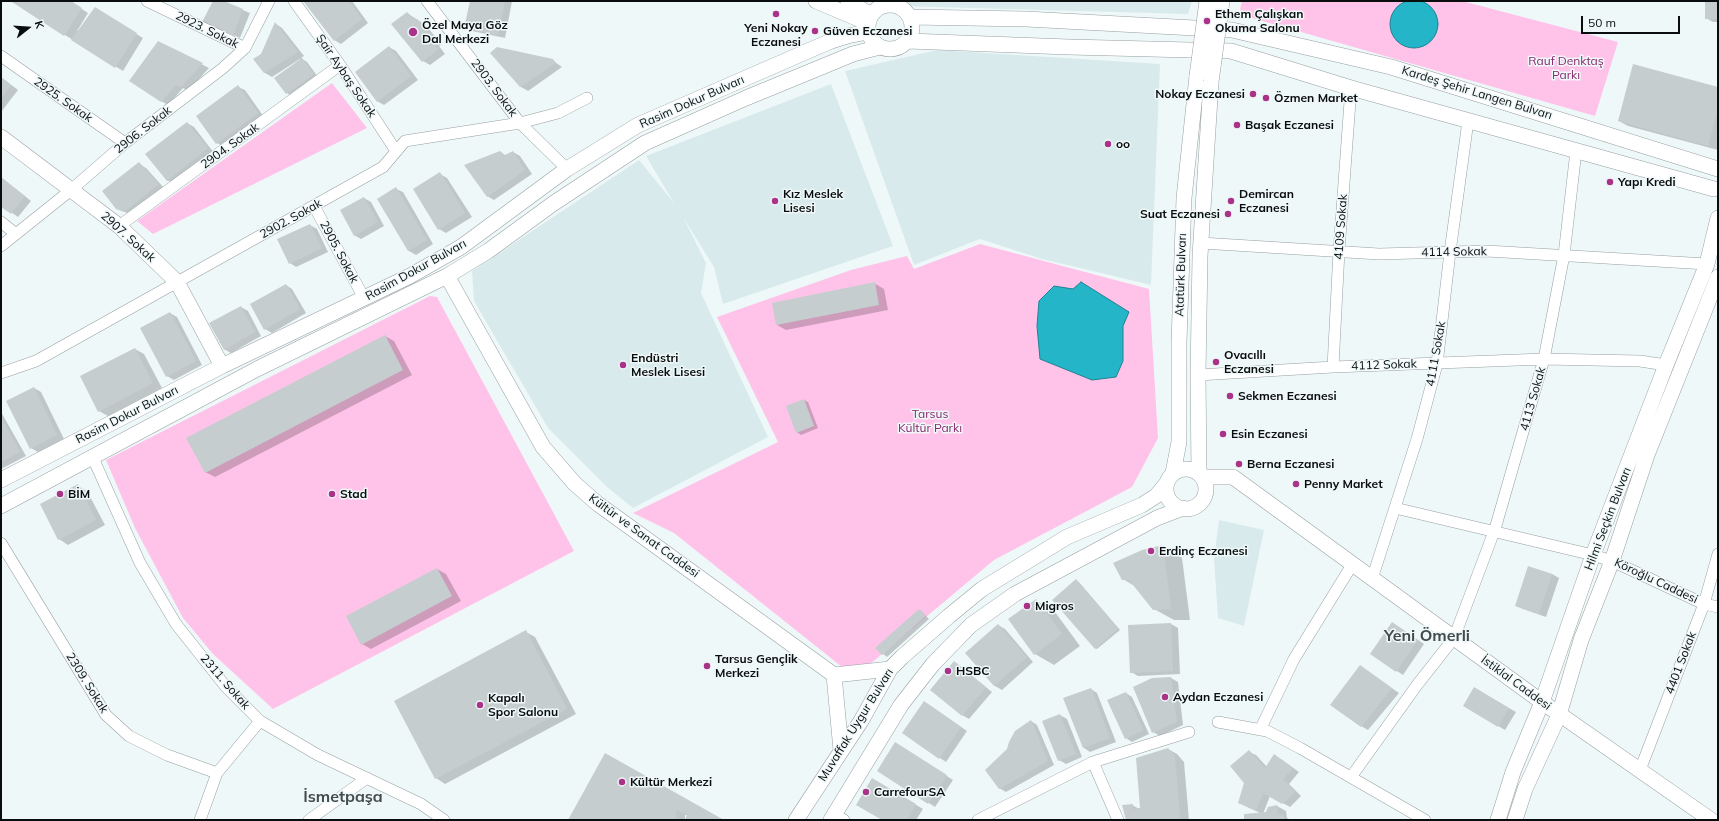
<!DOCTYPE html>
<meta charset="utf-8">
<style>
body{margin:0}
#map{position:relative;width:1719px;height:821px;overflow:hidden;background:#eff8f9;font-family:Mulish,sans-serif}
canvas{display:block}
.frame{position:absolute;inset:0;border:2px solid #0a0d0d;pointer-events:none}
.north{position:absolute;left:8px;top:8px;width:40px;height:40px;-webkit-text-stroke:3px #eff8f9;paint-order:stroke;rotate:73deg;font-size:11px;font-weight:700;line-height:16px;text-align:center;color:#0a0d0d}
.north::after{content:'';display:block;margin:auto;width:14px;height:18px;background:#0a0d0d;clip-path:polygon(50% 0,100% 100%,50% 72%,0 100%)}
.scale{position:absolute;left:1581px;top:16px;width:99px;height:18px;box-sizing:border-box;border:2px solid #0a0d0d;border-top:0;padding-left:5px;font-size:12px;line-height:14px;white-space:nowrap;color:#0a0d0d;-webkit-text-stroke:3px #eff8f9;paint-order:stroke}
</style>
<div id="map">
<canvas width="1719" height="821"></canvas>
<div class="frame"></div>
<div class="north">K</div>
<div class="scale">50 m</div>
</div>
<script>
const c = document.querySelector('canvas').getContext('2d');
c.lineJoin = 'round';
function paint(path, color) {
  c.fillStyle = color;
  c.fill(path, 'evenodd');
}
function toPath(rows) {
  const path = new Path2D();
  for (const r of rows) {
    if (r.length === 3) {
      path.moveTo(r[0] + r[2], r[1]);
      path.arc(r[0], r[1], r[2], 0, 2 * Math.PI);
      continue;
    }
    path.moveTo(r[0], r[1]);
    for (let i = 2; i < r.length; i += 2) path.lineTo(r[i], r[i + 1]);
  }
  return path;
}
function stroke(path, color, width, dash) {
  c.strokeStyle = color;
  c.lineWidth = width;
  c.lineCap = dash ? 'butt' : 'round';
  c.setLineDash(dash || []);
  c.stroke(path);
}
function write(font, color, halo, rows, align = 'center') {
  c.font = font + ' Mulish,sans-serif';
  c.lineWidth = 3;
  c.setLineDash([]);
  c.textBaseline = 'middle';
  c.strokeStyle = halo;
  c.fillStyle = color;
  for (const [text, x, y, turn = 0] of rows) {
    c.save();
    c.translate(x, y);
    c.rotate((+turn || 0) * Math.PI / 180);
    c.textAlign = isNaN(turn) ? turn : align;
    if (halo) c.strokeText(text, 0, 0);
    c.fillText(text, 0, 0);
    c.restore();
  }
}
paint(toPath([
 [898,1,1192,1,1188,14,898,6],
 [937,50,1160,64,1151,285,1042,259,980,239,914,265,845,71],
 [831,84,893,246,723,304,714,267,683,217,706,263,701,293,768,437,633,508,607,487,548,428,474,301,472,271,639,160,674,203,646,156],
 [1219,520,1264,530,1244,626,1218,618,1214,559]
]), '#d9eaed');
paint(toPath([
 [1242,1,1462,1,1618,42,1595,116,1245,16,1240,9],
 [332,83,367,128,153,234,137,221],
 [980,244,1149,289,1158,438,1132,487,994,560,869,665,842,667,674,533,633,513,778,442,717,317,851,270,907,256,914,269],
 [430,296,437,297,574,551,273,709,213,654,183,618,135,528,106,460]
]), '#ffc3e9');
const water = toPath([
 [1414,24,24],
 [1081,282,1129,312,1123,326,1123,361,1116,377,1092,380,1040,359,1037,326,1039,301,1054,286,1073,289,1081,282]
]);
paint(water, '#25b5c9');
stroke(water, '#1d8391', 1);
paint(toPath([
 [14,1,70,1,88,13,77,31,78,31,102,13,143,38,123,71,65,35],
 [214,1,221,1,250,13,240,38,210,25],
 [304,1,352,1,368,23,341,44,334,40],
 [471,1,512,1,505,38,472,31,465,27],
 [1706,1,1718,1,1718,22,1713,22,1706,18],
 [407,13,424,24,442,44,439,46,445,54,430,65,423,61,393,24],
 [276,24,282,28,304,56,301,58,307,62,318,77,291,96,287,93,301,60,300,59,272,77,265,73,254,60,262,55],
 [158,42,209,68,188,91,183,88,168,105,161,101],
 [389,47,396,51,418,80,384,105,377,101],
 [492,53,552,60,562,67,528,91,521,87],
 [1,77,18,90,1,112],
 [238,87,245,90,264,117,224,147,217,143],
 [1718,88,1718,150,1628,126,1619,121],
 [187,123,194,127,214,153,174,184,167,180],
 [513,152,520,156,532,174,494,200,487,196,506,155],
 [139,164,146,168,165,189,131,215,117,208],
 [440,174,447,178,472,217,446,233,439,229],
 [1,177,31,201,18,217,1,205],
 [396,189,403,192,433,244,416,255,409,251,379,199],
 [364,198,371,202,384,226,361,239,354,235],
 [310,225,317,229,328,252,296,267,290,263],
 [874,283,884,289,888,310,786,330,777,325],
 [286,285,292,289,306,313,272,333,265,329],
 [241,307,248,311,261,336,231,353,224,349],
 [170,313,177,317,202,365,174,380,167,376],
 [385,336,394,341,412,375,215,477,205,472],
 [135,349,144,354,162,388,108,416,99,411],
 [34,388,41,392,64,439,38,452,31,448],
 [804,400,808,402,818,428,801,435,797,432],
 [1,412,26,456,1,469],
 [78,486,87,491,105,525,68,545,59,539],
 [1163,546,1182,558,1190,620,1174,620,1154,609,1136,587,1123,579],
 [1529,567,1552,574,1559,578,1546,617,1523,609,1516,606],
 [437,569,446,574,461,601,371,649,362,644],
 [1078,581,1120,630,1097,649,1095,648],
 [1036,600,1055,612,1080,646,1054,665,1035,654],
 [920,610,929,619,887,657,883,654],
 [1171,624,1178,628,1180,674,1138,676,1131,672],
 [998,625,1005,629,1033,662,1002,690,995,686,966,653],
 [1399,627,1424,644,1403,675,1371,654],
 [526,632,535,637,576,714,445,784,436,778],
 [954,662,992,692,969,719,962,715],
 [1367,671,1399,693,1368,730,1361,726],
 [1171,678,1178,682,1183,725,1160,736,1153,732],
 [1474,688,1516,712,1505,730,1464,706],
 [1091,689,1097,693,1116,742,1090,752,1084,748],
 [1126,693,1132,697,1149,734,1132,742,1126,738],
 [931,706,967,731,946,762,940,758],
 [1060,715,1067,719,1082,757,1066,764,1059,760],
 [1031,721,1037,725,1054,765,1006,792,999,788,1008,749],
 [902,747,953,780,935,807,878,770],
 [1168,749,1177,754,1184,762,1189,820,1127,820,1132,805,1141,810],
 [1249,752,1256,755,1267,767,1281,759,1299,772,1289,784,1301,796,1290,807,1270,796,1263,814,1267,813,1277,806,1286,811,1287,818,1291,820,1245,820,1262,814,1246,806,1245,782],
 [605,755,722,820,686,820,688,815,685,815,685,820,569,820],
 [872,779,923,809,916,820,884,820]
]), '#0003');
paint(toPath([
 [13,1,71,1,82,8,64,36,12,2],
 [213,1,224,1,243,9,233,35,202,22],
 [303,1,349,1,362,19,334,41],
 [470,1,505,1,498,35,464,28],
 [1705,1,1718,1,1718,19,1705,19],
 [95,7,137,33,115,68,71,40],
 [407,12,414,19,417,19,436,40,433,42,438,50,422,62,391,24],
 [275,22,298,52,264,73,253,59,261,54],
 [158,41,203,63,181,87,176,85,161,102,129,81],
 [389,46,411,76,377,102,355,72],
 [497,47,553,59,556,63,520,87,490,53],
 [302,58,314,74,286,94,274,78],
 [1633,64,1718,87,1718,109,1708,146,1618,121],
 [1,77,11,85,1,99],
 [238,85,258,113,216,144,196,116],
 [187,122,208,148,167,181,145,154],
 [500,151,505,155,513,151,525,170,487,197,464,165],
 [139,162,159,184,124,212,116,209,102,191],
 [440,172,465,213,438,230,413,189],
 [1,178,25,196,11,214,1,207],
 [396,187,427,240,408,251,377,199],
 [364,197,378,222,354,236,340,210],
 [310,224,322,248,289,264,277,239],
 [875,282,879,305,776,325,772,303],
 [286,284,300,309,264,330,250,304],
 [241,306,255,332,224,350,209,323],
 [170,312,196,361,166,377,140,328],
 [385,335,403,370,205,473,186,438],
 [135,348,153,383,98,412,80,376],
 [34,387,57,435,30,449,6,401],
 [804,399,814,426,796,433,786,406],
 [1,417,20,452,1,462],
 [78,484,96,520,58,540,40,504],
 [1163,545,1171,609,1153,610,1129,580,1122,580,1113,563,1142,550],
 [1528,566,1552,574,1539,614,1515,606],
 [437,568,452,596,361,645,346,616],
 [1076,579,1118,629,1095,649,1052,600],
 [1036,599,1062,634,1034,655,1008,619],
 [919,609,926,616,882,655,875,648],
 [1392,622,1418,640,1396,672,1370,654],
 [1171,623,1173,671,1130,673,1128,625],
 [998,624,1027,657,994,686,965,653],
 [526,630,567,709,435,779,394,701],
 [954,661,986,687,962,716,930,690],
 [1360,665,1392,688,1361,727,1330,705],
 [1171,677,1177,722,1152,733,1133,687,1152,678],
 [1474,687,1509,708,1498,727,1463,706],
 [1091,688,1110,738,1083,748,1063,698],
 [1126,692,1143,730,1125,739,1107,700],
 [924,701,961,727,939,759,902,733],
 [1060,714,1076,754,1058,761,1042,721],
 [1031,720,1048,761,999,789,985,770,1007,749,1009,742,1015,731],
 [895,742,947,775,928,804,877,771],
 [1168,748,1175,756,1180,820,1126,820,1122,805,1133,804,1133,809,1140,808,1136,758],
 [1249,750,1265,768,1274,754,1293,768,1283,779,1295,792,1282,804,1263,793,1256,811,1238,803,1244,783,1230,766],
 [605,753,724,820,685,820,687,814,676,810,676,820,568,820],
 [872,778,916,804,907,820,882,820,856,805],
 [1277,805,1278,814,1284,815,1284,820,1244,820,1244,814,1266,812,1268,807]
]), '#c5cdce');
const street = toPath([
 [147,1,245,48],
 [294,1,340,65,396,151],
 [427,1,520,123,567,169],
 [1,56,125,143],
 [314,206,364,298],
 [1,222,16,234],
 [119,226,340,65],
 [1201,243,1379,254,1487,251,1707,264],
 [1,246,71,190,125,143,223,68,245,48,269,1],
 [1333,367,1339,251,1351,88],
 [1,373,36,361,383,167,405,141,520,123,558,113,587,98],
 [1198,375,1333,367,1544,359,1640,361,1666,365],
 [93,458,140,563,176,624,226,687,260,721,318,755,421,804,444,820],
 [1395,508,1593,555,1612,561,1704,604,1718,607],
 [1,543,106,715,129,736,167,755,217,773],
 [1372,579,1417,439,1437,364,1450,252,1468,121],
 [1218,722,1267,731,1300,748,1425,820],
 [1260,730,1294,659,1352,565],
 [1093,762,1118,820],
 [1640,770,1704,604,1718,554],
 [1351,777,1417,685,1454,638,1495,529,1544,359,1564,255,1576,151],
 [834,814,844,820],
 [200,820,217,773,260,721],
 [309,820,367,778],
 [978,820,1093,762,1189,732]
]);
const secondary = toPath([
 [816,1,868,23],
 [848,1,871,15],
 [890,27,22],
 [910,17,1026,19,1232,30,1391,67,1718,169],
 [908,41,1069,47,1231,51,1351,88,1714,189],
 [1,137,119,226,177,282,222,366],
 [447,276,543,447,575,484,598,504,834,675],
 [1186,489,20],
 [1173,473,1179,442,1179,342,1184,198,1197,76],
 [1199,474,1198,375,1200,256,1211,82],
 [1202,477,1233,477,1542,702,1711,820],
 [1,480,222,366,410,276,461,247,567,169,638,125,831,41,847,36,868,32],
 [1,506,257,369,447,276,488,251,554,203,645,143,746,98,853,54,880,47],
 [834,675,841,750],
 [834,675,890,669],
 [796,820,861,721,890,669,902,657,949,616,982,589,1067,537,1142,505,1156,496,1166,484],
 [831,820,901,705,933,664,971,625,1015,594,1157,518,1183,508],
 [1498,820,1513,772,1542,702,1593,555,1666,365,1707,264,1718,218],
 [1515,820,1525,789,1559,715,1581,640,1612,561,1647,455,1718,277]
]);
stroke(street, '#979fa1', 12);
stroke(secondary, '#979fa1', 16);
stroke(street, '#fff', 11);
stroke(secondary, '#fff', 15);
const secondaryBridge = toPath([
 [1197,76,1207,1],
 [1211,82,1222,1]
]);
stroke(secondaryBridge, '#979fa1', 16, []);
stroke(secondaryBridge, '#fff', 15);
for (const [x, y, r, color] of [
 [776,14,4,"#aa338a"],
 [1207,21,4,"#aa338a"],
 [815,31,4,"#aa338a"],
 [413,32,5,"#aa338a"],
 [1253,94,4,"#aa338a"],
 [1266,98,4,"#aa338a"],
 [1237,125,4,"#aa338a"],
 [1108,144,4,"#aa338a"],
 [1610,182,4,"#aa338a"],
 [775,201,4,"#aa338a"],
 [1231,201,4,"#aa338a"],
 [1228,214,4,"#aa338a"],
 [1216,362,4,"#aa338a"],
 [623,365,4,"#aa338a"],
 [1230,396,4,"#aa338a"],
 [1223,434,4,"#aa338a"],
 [1239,464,4,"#aa338a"],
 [1296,484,4,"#aa338a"],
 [60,494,4,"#aa338a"],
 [332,494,4,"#aa338a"],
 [1151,551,4,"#aa338a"],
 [1027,606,4,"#aa338a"],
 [707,666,4,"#aa338a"],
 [948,671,4,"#aa338a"],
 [1165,697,4,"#aa338a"],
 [480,705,4,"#aa338a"],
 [622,782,4,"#aa338a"],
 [866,792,4,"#aa338a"]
]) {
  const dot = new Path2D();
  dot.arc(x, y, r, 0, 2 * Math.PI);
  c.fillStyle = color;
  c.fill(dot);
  stroke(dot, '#eff8f9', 1.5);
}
write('bold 12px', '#0a0d0d', '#eff8f9', [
 ["Ethem Çalışkan",1215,14],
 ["Okuma Salonu",1215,28],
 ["Özel Maya Göz",422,25],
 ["Dal Merkezi",422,39],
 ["Yeni Nokay",776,28,"center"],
 ["Eczanesi",776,42,"center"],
 ["Güven Eczanesi",823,31],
 ["Nokay Eczanesi",1245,94,"right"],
 ["Özmen Market",1274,98],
 ["Başak Eczanesi",1245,125],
 ["oo",1116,144],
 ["Yapı Kredi",1618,182],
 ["Kız Meslek",783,194],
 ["Lisesi",783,208],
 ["Demircan",1239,194],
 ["Eczanesi",1239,208],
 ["Suat Eczanesi",1220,214,"right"],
 ["Ovacıllı",1224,355],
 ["Eczanesi",1224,369],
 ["Endüstri",631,358],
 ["Meslek Lisesi",631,372],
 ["Sekmen Eczanesi",1238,396],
 ["Esin Eczanesi",1231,434],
 ["Berna Eczanesi",1247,464],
 ["Penny Market",1304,484],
 ["BİM",68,494],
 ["Stad",340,494],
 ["Erdinç Eczanesi",1159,551],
 ["Migros",1035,606],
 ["Tarsus Gençlik",715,659],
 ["Merkezi",715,673],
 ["HSBC",956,671],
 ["Aydan Eczanesi",1173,697],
 ["Kapalı",488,698],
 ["Spor Salonu",488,712],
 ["Kültür Merkezi",630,782],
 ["CarrefourSA",874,792]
], 'left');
write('12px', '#0a0d0d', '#eff8f9', [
 ["2923. Sokak",207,30,26],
 ["Şair Aybaş Sokak",346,76,56],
 ["2903. Sokak",494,88,53],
 ["Kardeş Şehir Langen Bulvarı",1477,93,17],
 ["2925. Sokak",63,100,35],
 ["Rasim Dokur Bulvarı",692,102,-24],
 ["2906. Sokak",143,130,-38],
 ["2904. Sokak",230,146,-36],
 ["2902. Sokak",291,219,-29],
 ["4109 Sokak",1341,227,-86],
 ["2907. Sokak",128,237,42],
 ["2905. Sokak",339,252,62],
 ["4114 Sokak",1454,252,-1],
 ["Rasim Dokur Bulvarı",416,270,-29],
 ["Atatürk Bulvarı",1181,275,-88],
 ["4111 Sokak",1436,354,-80],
 ["4112 Sokak",1384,365,-2],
 ["4113 Sokak",1533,399,-74],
 ["Rasim Dokur Bulvarı",127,415,-27],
 ["Hilmi Seçkin Bulvarı",1608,519,-69],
 ["Kültür ve Sanat Caddesi",644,536,36],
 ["Köroğlu Caddesi",1656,581,25],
 ["4401 Sokak",1681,663,-69],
 ["2311. Sokak",225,682,49],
 ["2309. Sokak",87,683,58],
 ["İstiklal Caddesi",1516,683,36],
 ["Muvaffak Uygur Bulvarı",856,725,-58]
]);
write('12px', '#862a6c', '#eff8f9', [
 ["Rauf Denktaş",1566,61],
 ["Parkı",1566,75],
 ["Tarsus",930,414],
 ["Kültür Parkı",930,428]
]);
write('bold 16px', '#444b4d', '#eff8f9', [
 ["Yeni Ömerli",1427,636],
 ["İsmetpaşa",343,797]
]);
</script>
